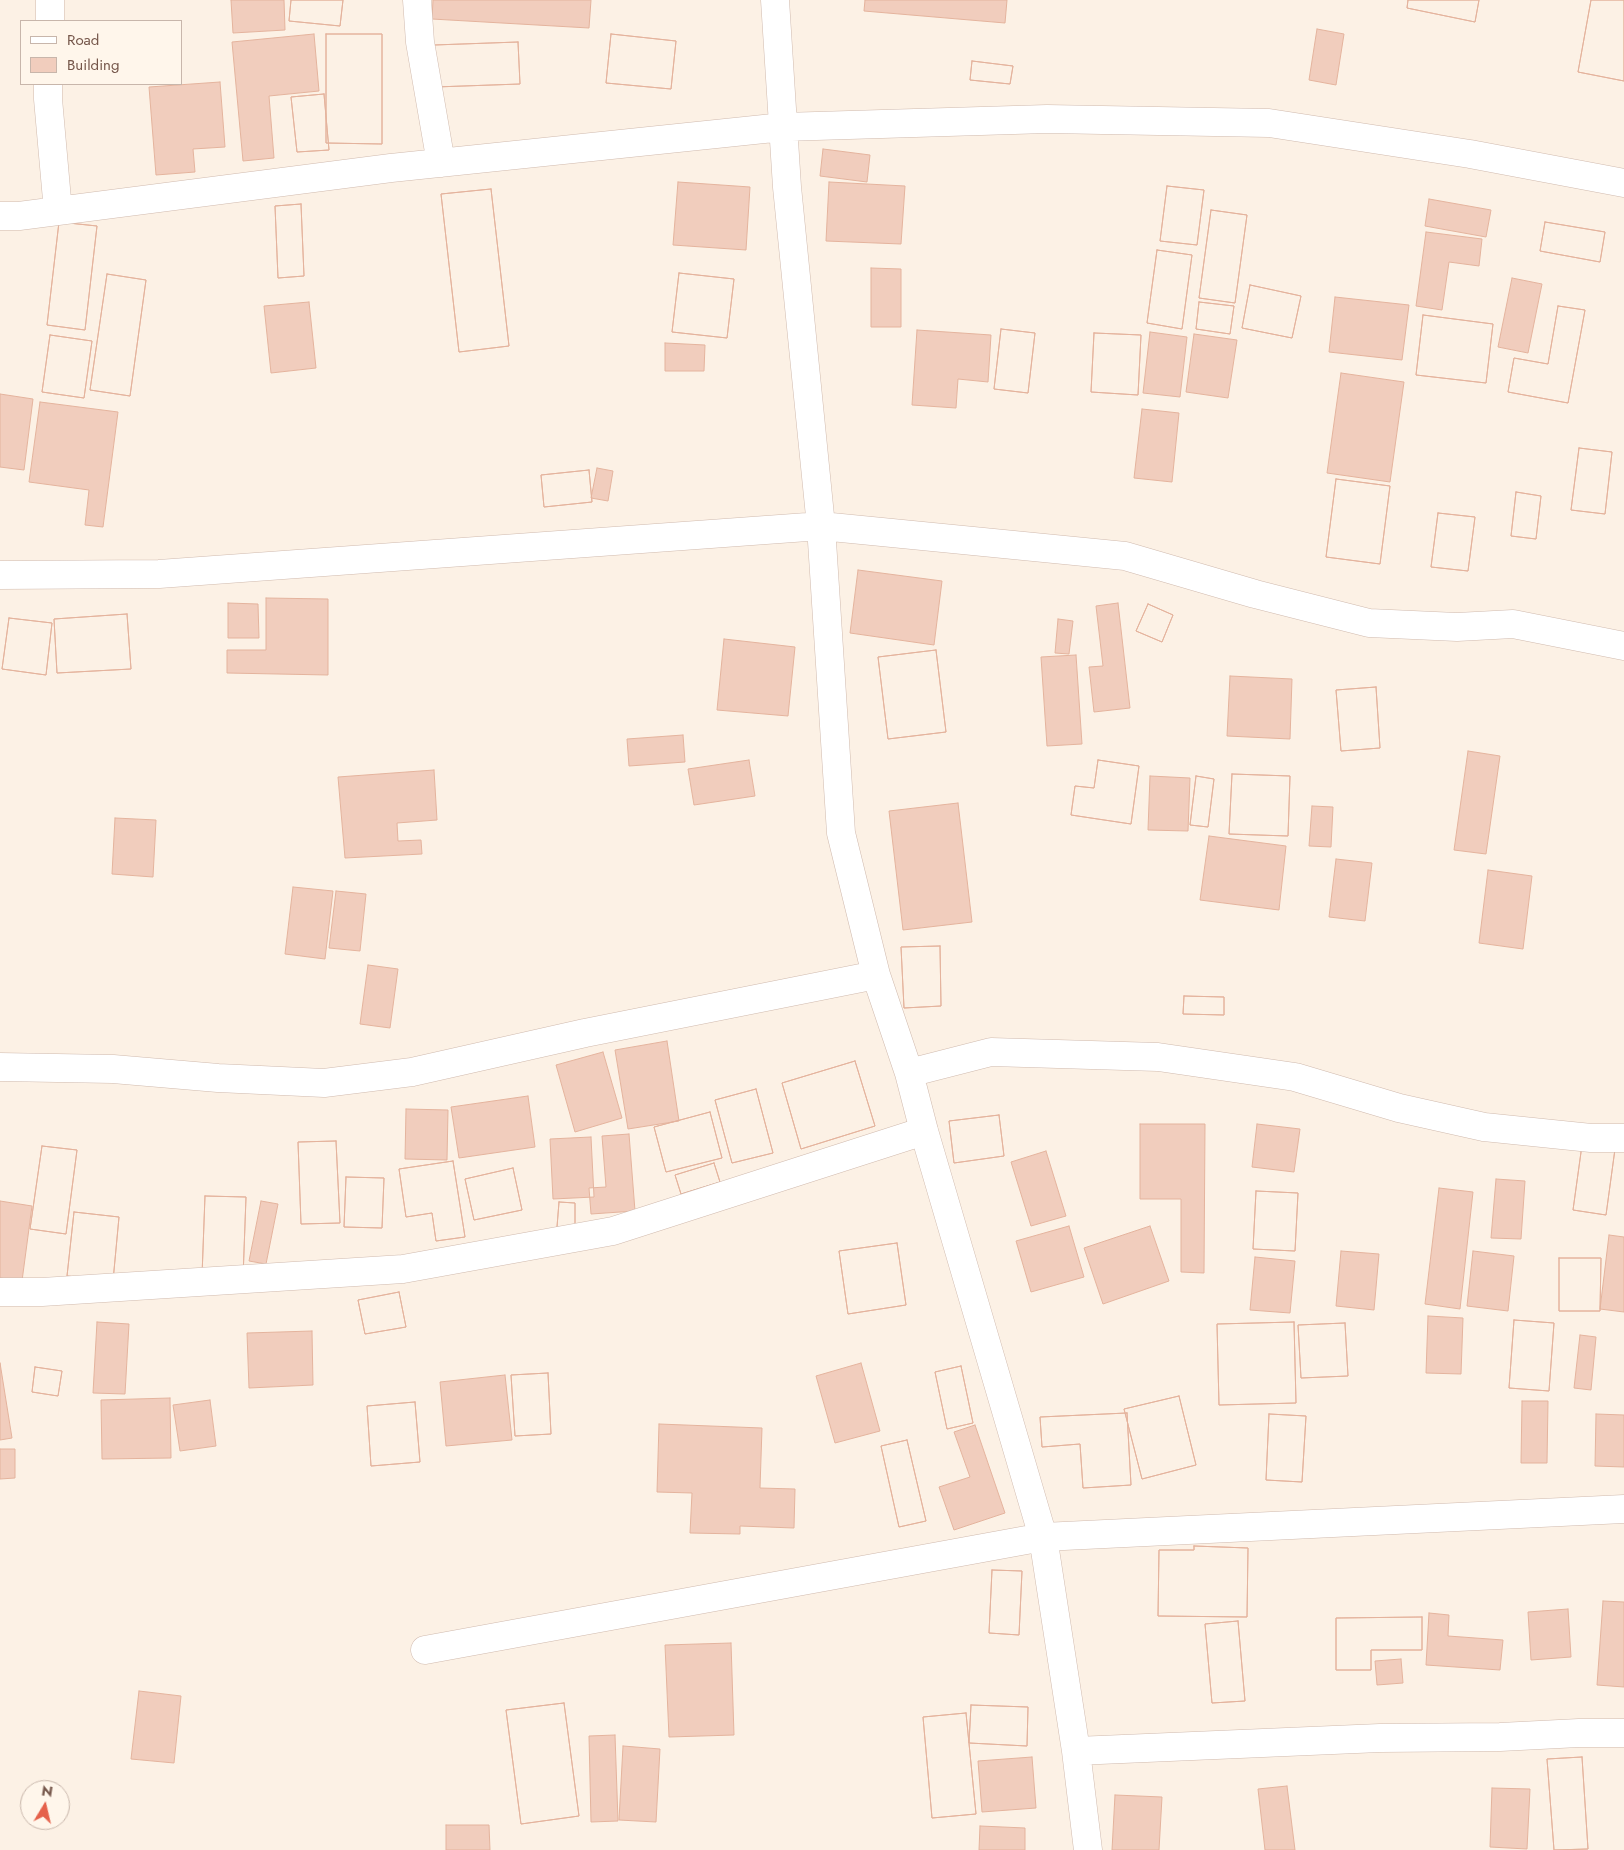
<!DOCTYPE html>
<style>
body{margin:0}
#map{position:relative;width:1624px;height:1850px;overflow:hidden;background:#fcf1e5;font-family:Jost,sans-serif}
canvas{display:block}
.legend{position:absolute;left:20px;top:20px;width:162px;height:65px;box-sizing:border-box;background:#fff6eb;border:1px solid #c8b6ab;margin:0;padding:6px 9px;list-style:none;font-size:15px;color:#75564a}
.legend li{display:flex;align-items:center;gap:10px;height:25px}
.legend b{width:25px;border:1px solid #c8b6ab}
.north{position:absolute;left:20px;top:1780px;width:50px;height:50px;box-sizing:border-box;background:#fff6eb;border:1px solid #c8b6ab;border-radius:50%;rotate:9deg;font-size:14px;font-weight:700;line-height:20px;text-align:center;color:#75564a}
.north::after{content:'';display:block;margin:auto;width:18px;height:22px;background:#e5614b;clip-path:polygon(50% 0,100% 100%,50% 72%,0 100%)}
</style>
<div id="map">
<canvas width="1624" height="1850"></canvas>
<ul class="legend">
<li><b style="height:6px;background:#fff"></b>Road</li>
<li><b style="height:14px;background:#f1cdbd"></b>Building</li>
</ul>
<div class="north">N</div>
</div>
<script>
const c = document.querySelector('canvas').getContext('2d');
c.lineJoin = 'round';
function paint(path, color) {
  c.fillStyle = color;
  c.fill(path, 'evenodd');
}
function toPath(rows) {
  const path = new Path2D();
  for (const r of rows) {
    path.moveTo(r[0], r[1]);
    for (let i = 2; i < r.length; i += 2) path.lineTo(r[i], r[i + 1]);
  }
  return path;
}
function stroke(path, color, width, dash) {
  c.strokeStyle = color;
  c.lineWidth = width;
  c.lineCap = dash ? 'butt' : 'round';
  c.setLineDash(dash || []);
  c.stroke(path);
}
const building = toPath([
 [231,0,284,0,285,30,233,33,231,0],
 [291,0,343,0,340,26,289,21,291,0],
 [291,0,343,0,340,26,289,21,291,0],
 [433,0,591,0,589,28,432,19,433,0],
 [865,0,1007,0,1005,23,864,11,865,0],
 [1408,0,1479,0,1475,22,1407,8,1408,0],
 [1408,0,1479,0,1475,22,1407,8,1408,0],
 [1591,0,1624,0,1624,81,1578,72,1591,0],
 [1591,0,1624,0,1624,81,1578,72,1591,0],
 [1317,29,1344,34,1336,85,1309,80,1317,29],
 [314,34,319,91,269,96,274,158,243,161,232,42,314,34],
 [326,34,382,34,382,144,326,143,326,34],
 [326,34,382,34,382,144,326,143,326,34],
 [611,34,676,41,671,89,606,83,611,34],
 [611,34,676,41,671,89,606,83,611,34],
 [518,42,520,84,435,87,434,45,518,42],
 [518,42,520,84,435,87,434,45,518,42],
 [972,61,1013,66,1010,84,970,80,972,61],
 [972,61,1013,66,1010,84,970,80,972,61],
 [220,82,225,147,193,149,195,172,156,175,149,87,220,82],
 [324,94,329,150,297,152,291,97,324,94],
 [324,94,329,150,297,152,291,97,324,94],
 [823,149,870,155,867,182,820,176,823,149],
 [678,182,750,187,746,250,673,245,678,182],
 [829,182,905,186,901,244,826,241,829,182],
 [1167,186,1204,190,1197,245,1160,241,1167,186],
 [1167,186,1204,190,1197,245,1160,241,1167,186],
 [491,189,509,346,459,352,441,194,491,189],
 [491,189,509,346,459,352,441,194,491,189],
 [1429,199,1491,210,1486,237,1425,226,1429,199],
 [301,204,304,276,278,278,275,206,301,204],
 [301,204,304,276,278,278,275,206,301,204],
 [1211,210,1247,215,1235,303,1199,298,1211,210],
 [1211,210,1247,215,1235,303,1199,298,1211,210],
 [59,222,97,226,85,330,47,325,59,222],
 [59,222,97,226,85,330,47,325,59,222],
 [1545,222,1605,232,1600,262,1540,251,1545,222],
 [1545,222,1605,232,1600,262,1540,251,1545,222],
 [1426,232,1482,239,1479,266,1449,262,1442,310,1416,306,1426,232],
 [1157,250,1192,255,1182,329,1147,323,1157,250],
 [1157,250,1192,255,1182,329,1147,323,1157,250],
 [871,268,901,269,901,327,871,327,871,268],
 [679,273,734,279,727,338,672,332,679,273],
 [679,273,734,279,727,338,672,332,679,273],
 [107,274,146,280,130,396,90,390,107,274],
 [107,274,146,280,130,396,90,390,107,274],
 [1512,278,1542,284,1528,353,1498,347,1512,278],
 [1250,285,1301,296,1292,338,1242,328,1250,285],
 [1250,285,1301,296,1292,338,1242,328,1250,285],
 [1335,297,1409,305,1402,360,1329,352,1335,297],
 [309,302,316,368,271,373,264,306,309,302],
 [1199,302,1234,306,1230,334,1196,329,1199,302],
 [1199,302,1234,306,1230,334,1196,329,1199,302],
 [1558,306,1585,310,1568,403,1508,392,1514,358,1548,364,1558,306],
 [1558,306,1585,310,1568,403,1508,392,1514,358,1548,364,1558,306],
 [1423,315,1493,324,1486,383,1416,375,1423,315],
 [1423,315,1493,324,1486,383,1416,375,1423,315],
 [1001,329,1035,333,1028,393,994,389,1001,329],
 [1001,329,1035,333,1028,393,994,389,1001,329],
 [917,330,991,335,988,382,958,379,956,408,912,405,917,330],
 [1150,332,1187,337,1180,397,1143,393,1150,332],
 [1094,333,1141,335,1138,395,1091,392,1094,333],
 [1094,333,1141,335,1138,395,1091,392,1094,333],
 [1194,334,1237,340,1228,398,1186,392,1194,334],
 [50,335,92,341,84,398,42,392,50,335],
 [50,335,92,341,84,398,42,392,50,335],
 [665,343,705,345,704,371,665,371,665,343],
 [1341,373,1404,382,1390,482,1327,473,1341,373],
 [0,394,33,399,24,470,0,467,0,394],
 [40,402,118,412,103,527,85,525,89,490,29,482,40,402],
 [1142,409,1179,413,1172,482,1134,478,1142,409],
 [1579,448,1612,452,1605,514,1571,510,1579,448],
 [1579,448,1612,452,1605,514,1571,510,1579,448],
 [597,468,613,471,608,501,591,498,597,468],
 [589,470,592,502,544,507,541,475,589,470],
 [589,470,592,502,544,507,541,475,589,470],
 [1336,479,1390,486,1380,564,1326,557,1336,479],
 [1336,479,1390,486,1380,564,1326,557,1336,479],
 [1516,492,1541,496,1536,539,1511,536,1516,492],
 [1516,492,1541,496,1536,539,1511,536,1516,492],
 [1438,513,1475,517,1468,571,1431,567,1438,513],
 [1438,513,1475,517,1468,571,1431,567,1438,513],
 [858,570,942,581,934,645,850,633,858,570],
 [266,598,328,599,328,675,227,673,227,650,266,650,266,598],
 [228,603,258,604,259,638,228,638,228,603],
 [1118,603,1130,708,1094,712,1089,667,1103,666,1096,606,1118,603],
 [1148,604,1173,615,1162,642,1136,631,1148,604],
 [1148,604,1173,615,1162,642,1136,631,1148,604],
 [127,614,131,669,57,673,54,619,127,614],
 [127,614,131,669,57,673,54,619,127,614],
 [9,618,52,623,46,675,2,669,9,618],
 [9,618,52,623,46,675,2,669,9,618],
 [1058,619,1073,621,1069,654,1055,653,1058,619],
 [724,639,795,647,788,716,717,710,724,639],
 [936,650,946,732,888,739,878,657,936,650],
 [936,650,946,732,888,739,878,657,936,650],
 [1076,655,1082,744,1047,746,1041,657,1076,655],
 [1230,676,1292,679,1290,739,1227,736,1230,676],
 [1376,687,1380,748,1341,751,1336,690,1376,687],
 [1376,687,1380,748,1341,751,1336,690,1376,687],
 [683,735,685,762,629,766,627,739,683,735],
 [1468,751,1500,756,1486,854,1454,850,1468,751],
 [749,760,755,796,694,805,688,769,749,760],
 [1098,760,1139,766,1131,824,1071,815,1075,786,1094,788,1098,760],
 [1098,760,1139,766,1131,824,1071,815,1075,786,1094,788,1098,760],
 [434,770,437,820,397,823,398,841,421,840,422,854,345,858,338,777,434,770],
 [1232,774,1290,776,1288,836,1229,834,1232,774],
 [1232,774,1290,776,1288,836,1229,834,1232,774],
 [1150,776,1190,778,1188,831,1148,830,1150,776],
 [1196,776,1214,779,1208,827,1190,825,1196,776],
 [1196,776,1214,779,1208,827,1190,825,1196,776],
 [958,803,972,922,903,930,889,811,958,803],
 [1312,806,1333,807,1331,847,1309,846,1312,806],
 [115,818,156,820,153,877,112,874,115,818],
 [1209,836,1286,846,1279,910,1200,900,1209,836],
 [1336,859,1372,863,1365,921,1329,917,1336,859],
 [1488,870,1532,876,1523,949,1479,943,1488,870],
 [293,887,333,891,325,959,285,954,293,887],
 [336,891,366,894,360,951,329,948,336,891],
 [940,946,941,1006,904,1008,901,947,940,946],
 [940,946,941,1006,904,1008,901,947,940,946],
 [368,965,398,969,390,1028,360,1024,368,965],
 [1184,996,1224,997,1224,1015,1183,1014,1184,996],
 [1184,996,1224,997,1224,1015,1183,1014,1184,996],
 [667,1041,679,1121,628,1129,615,1050,667,1041],
 [603,1052,622,1118,575,1132,556,1065,603,1052],
 [855,1061,875,1126,801,1149,782,1083,855,1061],
 [855,1061,875,1126,801,1149,782,1083,855,1061],
 [756,1089,773,1153,732,1163,715,1100,756,1089],
 [756,1089,773,1153,732,1163,715,1100,756,1089],
 [528,1096,535,1147,459,1158,451,1107,528,1096],
 [406,1109,448,1110,447,1160,405,1159,406,1109],
 [710,1112,722,1158,666,1172,654,1127,710,1112],
 [710,1112,722,1158,666,1172,654,1127,710,1112],
 [999,1115,1004,1156,954,1163,949,1121,999,1115],
 [999,1115,1004,1156,954,1163,949,1121,999,1115],
 [1140,1124,1205,1124,1204,1273,1181,1272,1181,1199,1140,1199,1140,1124],
 [1257,1124,1300,1129,1294,1172,1252,1167,1257,1124],
 [629,1134,635,1211,591,1214,589,1188,606,1187,602,1136,629,1134],
 [591,1137,594,1197,553,1199,550,1139,591,1137],
 [336,1141,340,1223,301,1224,298,1142,336,1141],
 [336,1141,340,1223,301,1224,298,1142,336,1141],
 [1582,1145,1615,1149,1606,1215,1573,1210,1582,1145],
 [1582,1145,1615,1149,1606,1215,1573,1210,1582,1145],
 [42,1146,77,1150,66,1234,30,1229,42,1146],
 [42,1146,77,1150,66,1234,30,1229,42,1146],
 [1046,1151,1066,1216,1031,1226,1011,1162,1046,1151],
 [453,1161,465,1237,436,1241,432,1213,406,1217,399,1169,453,1161],
 [453,1161,465,1237,436,1241,432,1213,406,1217,399,1169,453,1161],
 [714,1163,720,1182,681,1194,675,1175,714,1163],
 [714,1163,720,1182,681,1194,675,1175,714,1163],
 [513,1168,522,1210,474,1220,465,1179,513,1168],
 [513,1168,522,1210,474,1220,465,1179,513,1168],
 [346,1177,384,1178,382,1228,344,1227,346,1177],
 [346,1177,384,1178,382,1228,344,1227,346,1177],
 [1496,1179,1525,1181,1521,1239,1491,1238,1496,1179],
 [1439,1188,1473,1192,1460,1309,1425,1304,1439,1188],
 [1256,1191,1298,1193,1295,1251,1253,1249,1256,1191],
 [1256,1191,1298,1193,1295,1251,1253,1249,1256,1191],
 [205,1196,246,1197,243,1278,202,1276,205,1196],
 [205,1196,246,1197,243,1278,202,1276,205,1196],
 [0,1201,32,1206,22,1281,0,1278,0,1201],
 [261,1201,278,1204,266,1264,249,1261,261,1201],
 [559,1202,575,1203,575,1228,557,1227,559,1202],
 [559,1202,575,1203,575,1228,557,1227,559,1202],
 [74,1212,119,1217,113,1281,67,1276,74,1212],
 [74,1212,119,1217,113,1281,67,1276,74,1212],
 [1069,1226,1084,1277,1031,1292,1016,1241,1069,1226],
 [1150,1226,1169,1281,1103,1304,1084,1248,1150,1226],
 [1609,1235,1624,1237,1624,1312,1600,1309,1609,1235],
 [897,1243,906,1305,848,1314,839,1251,897,1243],
 [897,1243,906,1305,848,1314,839,1251,897,1243],
 [1341,1251,1379,1254,1374,1310,1336,1306,1341,1251],
 [1473,1251,1514,1256,1508,1311,1467,1306,1473,1251],
 [1255,1257,1295,1261,1290,1313,1250,1310,1255,1257],
 [1559,1258,1601,1258,1600,1311,1559,1311,1559,1258],
 [1559,1258,1601,1258,1600,1311,1559,1311,1559,1258],
 [399,1292,406,1327,365,1334,358,1300,399,1292],
 [399,1292,406,1327,365,1334,358,1300,399,1292],
 [1428,1316,1463,1318,1461,1374,1426,1373,1428,1316],
 [1514,1320,1554,1323,1549,1391,1509,1388,1514,1320],
 [1514,1320,1554,1323,1549,1391,1509,1388,1514,1320],
 [97,1322,129,1324,125,1394,93,1393,97,1322],
 [1294,1322,1296,1403,1219,1405,1217,1324,1294,1322],
 [1294,1322,1296,1403,1219,1405,1217,1324,1294,1322],
 [1345,1323,1348,1376,1301,1378,1298,1325,1345,1323],
 [1345,1323,1348,1376,1301,1378,1298,1325,1345,1323],
 [312,1331,313,1385,249,1388,247,1333,312,1331],
 [1580,1335,1596,1337,1591,1390,1574,1388,1580,1335],
 [0,1363,12,1438,0,1440,0,1363],
 [861,1363,880,1431,835,1443,816,1376,861,1363],
 [961,1366,973,1423,947,1429,935,1372,961,1366],
 [961,1366,973,1423,947,1429,935,1372,961,1366],
 [35,1367,62,1371,58,1396,32,1392,35,1367],
 [35,1367,62,1371,58,1396,32,1392,35,1367],
 [548,1373,551,1434,515,1436,511,1375,548,1373],
 [548,1373,551,1434,515,1436,511,1375,548,1373],
 [505,1375,512,1440,446,1446,440,1382,505,1375],
 [1179,1396,1196,1465,1142,1479,1124,1409,1179,1396],
 [1179,1396,1196,1465,1142,1479,1124,1409,1179,1396],
 [170,1398,171,1458,102,1459,101,1400,170,1398],
 [210,1400,216,1446,180,1451,173,1405,210,1400],
 [1522,1401,1548,1401,1547,1463,1521,1463,1522,1401],
 [415,1402,420,1462,371,1466,367,1406,415,1402],
 [415,1402,420,1462,371,1466,367,1406,415,1402],
 [1127,1413,1131,1485,1083,1488,1080,1444,1042,1447,1040,1417,1127,1413],
 [1127,1413,1131,1485,1083,1488,1080,1444,1042,1447,1040,1417,1127,1413],
 [1269,1414,1306,1416,1302,1482,1266,1480,1269,1414],
 [1269,1414,1306,1416,1302,1482,1266,1480,1269,1414],
 [1596,1414,1624,1415,1624,1467,1595,1466,1596,1414],
 [659,1424,762,1428,760,1488,795,1489,794,1528,740,1526,740,1534,690,1533,692,1493,657,1492,659,1424],
 [975,1425,1005,1513,954,1530,939,1487,970,1477,954,1432,975,1425],
 [907,1440,926,1521,899,1527,881,1446,907,1440],
 [907,1440,926,1521,899,1527,881,1446,907,1440],
 [0,1449,15,1449,15,1478,0,1479,0,1449],
 [1194,1546,1248,1548,1247,1617,1158,1616,1159,1550,1194,1550,1194,1546],
 [1194,1546,1248,1548,1247,1617,1158,1616,1159,1550,1194,1550,1194,1546],
 [992,1570,1022,1571,1019,1635,989,1633,992,1570],
 [992,1570,1022,1571,1019,1635,989,1633,992,1570],
 [1603,1601,1624,1602,1624,1687,1597,1685,1603,1601],
 [1568,1609,1571,1657,1531,1660,1528,1612,1568,1609],
 [1429,1613,1449,1615,1448,1636,1503,1640,1500,1670,1426,1665,1429,1613],
 [1422,1617,1422,1650,1371,1650,1371,1670,1336,1670,1336,1618,1422,1617],
 [1422,1617,1422,1650,1371,1650,1371,1670,1336,1670,1336,1618,1422,1617],
 [1238,1621,1245,1701,1212,1703,1205,1624,1238,1621],
 [1238,1621,1245,1701,1212,1703,1205,1624,1238,1621],
 [731,1643,734,1735,669,1737,665,1645,731,1643],
 [1401,1659,1403,1683,1377,1685,1375,1661,1401,1659],
 [139,1691,181,1696,174,1763,131,1759,139,1691],
 [564,1703,579,1816,521,1824,506,1710,564,1703],
 [564,1703,579,1816,521,1824,506,1710,564,1703],
 [971,1705,1028,1707,1027,1746,969,1743,971,1705],
 [971,1705,1028,1707,1027,1746,969,1743,971,1705],
 [966,1713,976,1814,932,1818,923,1717,966,1713],
 [966,1713,976,1814,932,1818,923,1717,966,1713],
 [615,1735,618,1821,591,1822,589,1736,615,1735],
 [623,1746,660,1749,656,1822,619,1820,623,1746],
 [1032,1757,1036,1808,982,1812,978,1761,1032,1757],
 [1582,1757,1588,1849,1554,1850,1547,1759,1582,1757],
 [1582,1757,1588,1849,1554,1850,1547,1759,1582,1757],
 [1287,1786,1295,1850,1265,1850,1258,1789,1287,1786],
 [1492,1788,1530,1789,1527,1849,1490,1847,1492,1788],
 [1115,1795,1162,1797,1159,1850,1112,1850,1115,1795],
 [446,1825,489,1825,490,1850,446,1850,446,1825],
 [980,1826,1025,1828,1025,1850,979,1850,980,1826]
]);
paint(building, '#f1cdbd');
stroke(building, '#e4b39d', 1);
const minor = toPath([
 [417,0,420,42,441,163],
 [775,0,787,187,821,526,841,833,876,975,909,1073,924,1131,1043,1537,1076,1751,1088,1850],
 [50,21,50,0],
 [48,84,48,99,58,211],
 [0,216,19,216,391,168,783,127,1047,119,1269,123,1470,154,1624,183],
 [0,575,159,574,821,526,1125,556,1255,594,1369,623,1457,627,1513,624,1624,646],
 [0,1067,113,1069,218,1078,324,1083,412,1072,585,1033,876,975],
 [909,1073,991,1052,1158,1057,1295,1077,1399,1108,1484,1127,1591,1138,1624,1138],
 [0,1292,42,1292,403,1269,613,1231,924,1131],
 [425,1650,1043,1537,1624,1509],
 [1076,1751,1380,1738,1500,1737,1579,1733,1624,1733]
]);
stroke(minor, '#d0baae', 29);
stroke(minor, '#fff', 28);
</script>
